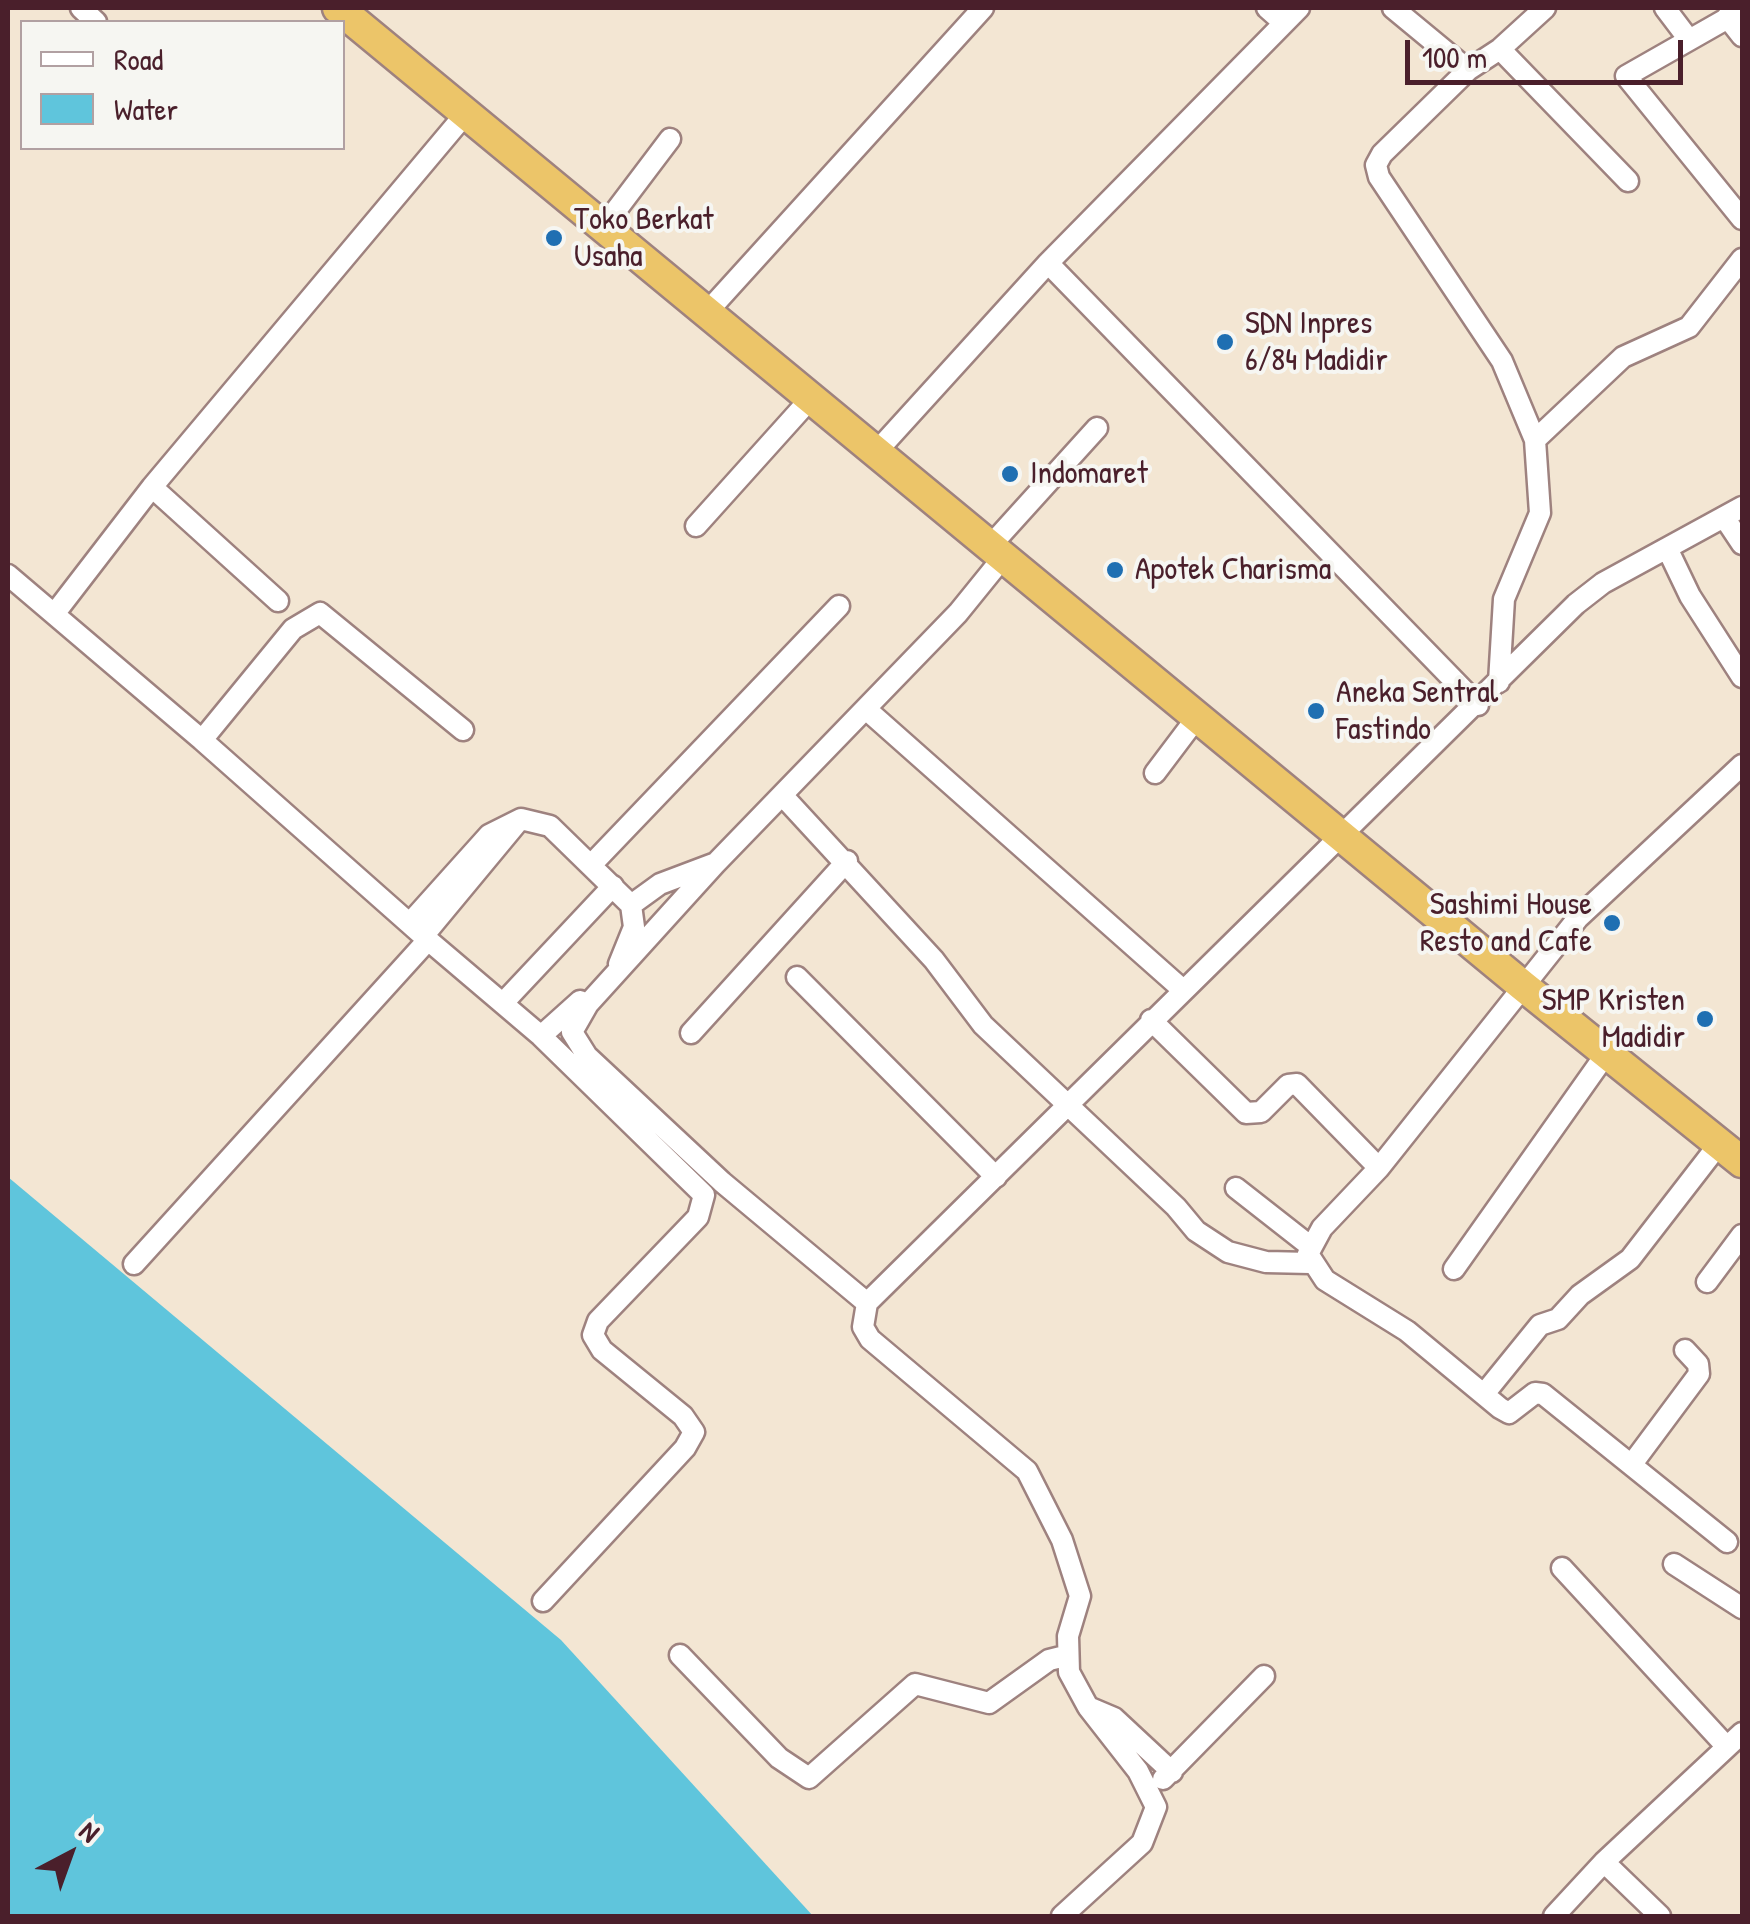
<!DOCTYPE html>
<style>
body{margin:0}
#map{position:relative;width:1750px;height:1924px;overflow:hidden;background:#f3e6d3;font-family:"Patrick Hand",sans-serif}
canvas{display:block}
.frame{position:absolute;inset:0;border:10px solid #4a1f2b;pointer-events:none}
.legend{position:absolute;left:20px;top:20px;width:325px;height:130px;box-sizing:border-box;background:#f6f6f2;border:2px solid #b1a0a2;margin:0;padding:12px 18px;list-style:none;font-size:30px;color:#4a1f2b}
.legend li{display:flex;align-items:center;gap:20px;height:50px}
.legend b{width:50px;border:2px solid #b1a0a2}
.north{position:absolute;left:20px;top:1804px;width:100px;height:100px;-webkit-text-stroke:8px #f6f6f2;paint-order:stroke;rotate:41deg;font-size:28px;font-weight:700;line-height:40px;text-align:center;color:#4a1f2b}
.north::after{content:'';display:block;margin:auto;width:35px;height:45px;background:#4a1f2b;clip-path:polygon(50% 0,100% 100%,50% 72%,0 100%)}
.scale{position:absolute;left:1405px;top:40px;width:278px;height:45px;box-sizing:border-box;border:5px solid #4a1f2b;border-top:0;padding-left:12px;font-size:30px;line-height:35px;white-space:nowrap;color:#4a1f2b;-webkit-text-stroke:8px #f6f6f2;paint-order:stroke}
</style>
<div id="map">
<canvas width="1750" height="1924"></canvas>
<div class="frame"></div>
<ul class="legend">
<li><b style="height:12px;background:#fff"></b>Road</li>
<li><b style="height:28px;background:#5fc5dc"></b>Water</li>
</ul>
<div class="north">N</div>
<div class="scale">100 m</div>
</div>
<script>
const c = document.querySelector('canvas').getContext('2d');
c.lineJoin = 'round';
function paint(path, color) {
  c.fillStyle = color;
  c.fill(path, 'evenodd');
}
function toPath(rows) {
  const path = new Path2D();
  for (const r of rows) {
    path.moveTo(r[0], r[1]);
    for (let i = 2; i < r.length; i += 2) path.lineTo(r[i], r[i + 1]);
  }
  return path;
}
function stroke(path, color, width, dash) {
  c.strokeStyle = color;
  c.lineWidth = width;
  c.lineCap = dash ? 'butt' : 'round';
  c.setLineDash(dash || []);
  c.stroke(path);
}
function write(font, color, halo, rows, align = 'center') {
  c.font = font + ' "Patrick Hand",sans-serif';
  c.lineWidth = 8;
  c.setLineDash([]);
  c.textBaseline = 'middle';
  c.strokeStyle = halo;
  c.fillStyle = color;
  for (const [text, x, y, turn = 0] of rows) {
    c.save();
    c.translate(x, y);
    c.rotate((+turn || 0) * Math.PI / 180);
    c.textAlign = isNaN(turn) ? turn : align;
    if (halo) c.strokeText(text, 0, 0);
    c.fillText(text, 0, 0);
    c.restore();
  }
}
paint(toPath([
 [8,1177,561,1640,813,1916,8,1916]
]), '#5fc5dc');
const minor = toPath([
 [81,8,96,22],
 [1267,8,1284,23],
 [1393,8,1468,70,1382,154,1376,165,1379,177,1502,361,1535,440,1540,513,1504,599,1499,682],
 [1665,8,1687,37],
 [1742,10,1626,76,1742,219],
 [1727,17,1742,36],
 [1500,49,1628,181],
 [1468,70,1500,49,1545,8],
 [605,225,670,139],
 [1048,263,1478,705],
 [709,310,983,8],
 [1535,440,1623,357,1689,327,1742,259],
 [878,450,1048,263,1299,8],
 [1724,517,1742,544],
 [696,526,812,397],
 [992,544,1097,428],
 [1667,548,1690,596,1742,677],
 [8,575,202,740],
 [278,601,152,487,467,112],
 [55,613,152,487],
 [867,710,1183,990],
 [1155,773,1198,716],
 [782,795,934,960,983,1025,1176,1207,1196,1231,1228,1252,1266,1262,1310,1263],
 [592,864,839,606],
 [410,923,489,835,521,819,550,826,631,905],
 [424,935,516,824],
 [428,940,541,1036],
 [619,964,634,927,631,905,660,884,713,864],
 [797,977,996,1177],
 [503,1003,613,886],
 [1151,1020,1246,1113,1261,1112,1288,1085,1297,1084,1379,1168],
 [691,1033,847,861],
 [1236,1188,1310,1246],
 [134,1264,428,940,202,740,293,629,320,613,463,730],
 [1454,1269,1606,1054],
 [1707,1282,1742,1235],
 [867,1303,722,1182,587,1056,572,1032,588,1004,715,864,958,613,1005,555],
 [1484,1394,1540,1325,1558,1319,1580,1295,1630,1259,1719,1144],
 [1632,1464,1699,1374,1698,1364,1685,1350],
 [1727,1542,1543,1394,1535,1393,1509,1413,1500,1408,1407,1331,1325,1280,1308,1254,1322,1228,1379,1168,1578,918,1742,765],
 [1674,1564,1742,1608],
 [1562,1568,1727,1747],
 [543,1601,685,1448,694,1432,683,1416,602,1350,593,1335,598,1321,698,1217,704,1195,541,1036,580,1001],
 [680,1655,779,1758,809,1778,915,1684,989,1703,1049,1660,1065,1656],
 [1172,1772,1114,1718,1088,1707,1069,1672,1068,1636,1080,1596,1062,1540,1027,1471,870,1339,863,1327,867,1303,1576,604,1603,583,1742,507],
 [1163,1779,1264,1676],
 [1604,1862,1660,1916],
 [1062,1916,1142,1843,1156,1807,1138,1771,1088,1707],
 [1554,1916,1604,1862,1742,1733]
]);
const highway = toPath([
 [338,8,1523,986,1742,1162]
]);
stroke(minor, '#9e827f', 25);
stroke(highway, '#9e827f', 35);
stroke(minor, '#fff', 20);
stroke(highway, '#ecc569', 30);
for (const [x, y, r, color] of [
 [554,238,10,"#1f6fb2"],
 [1225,342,10,"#1f6fb2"],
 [1010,474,10,"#1f6fb2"],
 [1115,570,10,"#1f6fb2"],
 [1316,711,10,"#1f6fb2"],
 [1612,923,10,"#1f6fb2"],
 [1705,1019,10,"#1f6fb2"]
]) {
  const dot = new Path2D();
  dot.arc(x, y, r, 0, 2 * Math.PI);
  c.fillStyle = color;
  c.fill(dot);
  stroke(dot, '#f6f6f2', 4);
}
write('32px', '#4a1f2b', '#f6f6f2', [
 ["Toko Berkat",574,220],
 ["Usaha",574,257],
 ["SDN Inpres",1245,324],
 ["6/84 Madidir",1245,361],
 ["Indomaret",1030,474],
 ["Apotek Charisma",1135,570],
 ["Aneka Sentral",1336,693],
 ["Fastindo",1336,730],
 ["Sashimi House",1592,905,"right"],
 ["Resto and Cafe",1592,942,"right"],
 ["SMP Kristen",1685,1001,"right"],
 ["Madidir",1685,1038,"right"]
], 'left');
</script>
